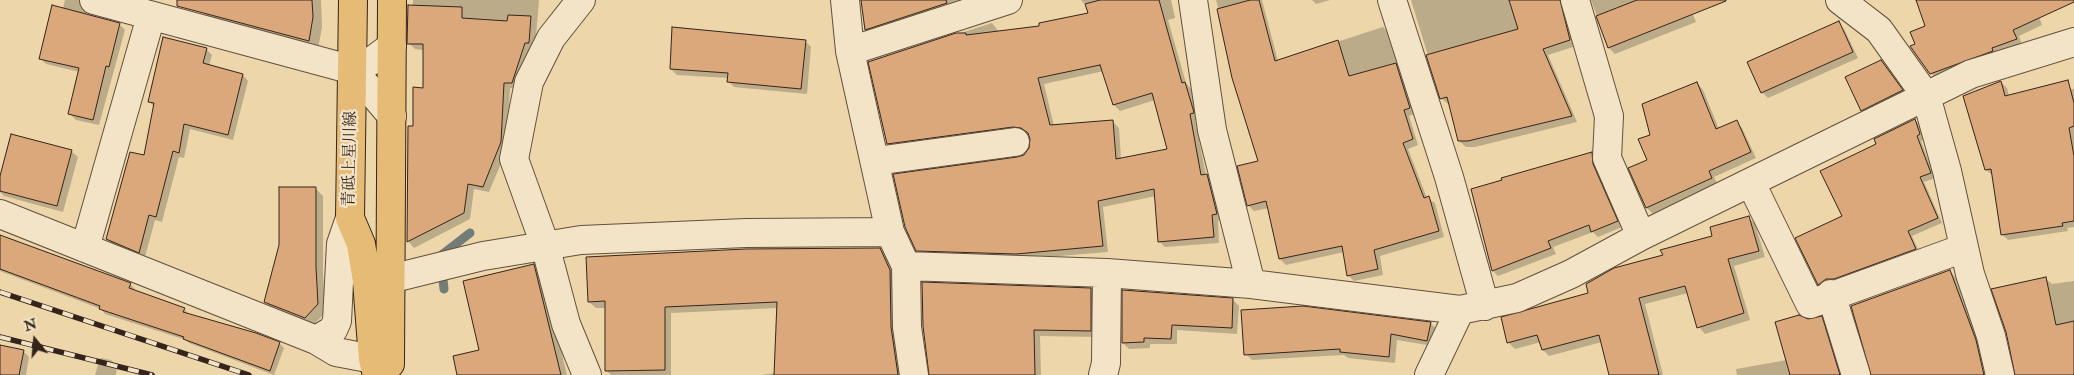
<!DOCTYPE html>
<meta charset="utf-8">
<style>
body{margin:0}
#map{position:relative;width:2074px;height:375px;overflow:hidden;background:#ecd6aa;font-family:"IM FELL Double Pica",serif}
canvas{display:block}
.north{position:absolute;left:10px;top:315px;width:50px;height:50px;-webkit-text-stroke:4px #f3e4c8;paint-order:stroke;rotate:343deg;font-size:14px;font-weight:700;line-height:20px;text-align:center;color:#34241b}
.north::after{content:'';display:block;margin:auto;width:18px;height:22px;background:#34241b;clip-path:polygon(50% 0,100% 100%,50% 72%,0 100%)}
</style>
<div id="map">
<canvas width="2074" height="375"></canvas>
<div class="north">N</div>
</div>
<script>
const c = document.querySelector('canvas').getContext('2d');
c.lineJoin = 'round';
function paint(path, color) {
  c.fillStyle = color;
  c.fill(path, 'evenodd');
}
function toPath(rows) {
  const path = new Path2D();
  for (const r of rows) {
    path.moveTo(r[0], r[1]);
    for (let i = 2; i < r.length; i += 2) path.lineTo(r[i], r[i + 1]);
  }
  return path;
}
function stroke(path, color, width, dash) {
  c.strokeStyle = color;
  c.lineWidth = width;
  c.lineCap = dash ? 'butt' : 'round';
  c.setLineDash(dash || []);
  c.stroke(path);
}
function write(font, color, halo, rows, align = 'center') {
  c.font = font + ' "IM FELL Double Pica","Noto Serif JP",serif';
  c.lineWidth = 4.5;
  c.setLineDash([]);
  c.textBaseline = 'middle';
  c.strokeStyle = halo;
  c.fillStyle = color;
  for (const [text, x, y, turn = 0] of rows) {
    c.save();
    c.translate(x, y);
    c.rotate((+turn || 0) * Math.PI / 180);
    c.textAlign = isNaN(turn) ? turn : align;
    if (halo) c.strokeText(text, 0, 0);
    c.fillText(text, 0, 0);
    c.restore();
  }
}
paint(toPath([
 [65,0,86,0,86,14,119,24,125,30,99,125,76,120,69,113,80,72,46,64,40,58,63,9],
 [206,0,321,0,322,27,318,49,212,22,203,12],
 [413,0,539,0,535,48,518,88,510,88,507,149,489,192,474,189,470,219,414,248,409,242,410,127,414,127,424,89,424,50,415,49,409,43],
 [865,0,981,0,872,35,866,29],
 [1081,0,1171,0,1175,18,1168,20,1186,83,1191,89,1199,116,1199,119,1195,120,1206,175,1213,181,1222,219,1218,221,1219,243,1165,247,1159,241,1156,196,1103,207,1108,252,1022,259,923,256,917,250,1018,159,1025,156,1030,149,1032,140,1029,133,1020,132,894,149,888,143,870,62,992,23,999,32,1041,28,1093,13],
 [1104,71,1114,105,1120,111,1155,100,1169,150,1121,159,1119,128,1113,122,1054,126,1044,84],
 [1216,0,1262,0,1278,61,1383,27,1389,33,1415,114,1409,116,1418,145,1408,149,1427,198,1435,203,1444,237,1380,256,1383,275,1354,281,1348,275,1344,252,1286,265,1280,259,1269,208,1254,211,1248,205,1260,162],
 [1312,0,1330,0,1316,4],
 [1411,0,1567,0,1576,46,1548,55,1577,122,1475,147,1466,147,1459,141,1450,104,1448,104,1441,98],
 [1591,0,1687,0,1696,22,1615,54,1609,48],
 [1918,0,2033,0,2042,25,2019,36,2022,45,1937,80,1931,73,1917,45,1927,27],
 [1838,23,1844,29,1858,58,1768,98,1762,92],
 [805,41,811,47,807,94,734,87,728,81,729,78,677,75,671,69],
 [206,49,212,55,209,66,243,75,248,81,233,140,190,129,184,158,179,157,162,222,155,220,145,257,113,245,107,239,145,157,154,107,149,101],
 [1881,61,1908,97,1868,116,1862,110],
 [2001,82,2007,88,2009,96,2074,89,2074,227,2067,228,2068,231,2008,240,2002,234,1992,175,1986,170],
 [1697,83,1703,90,1719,129,1736,122,1742,128,1756,158,1714,177,1718,185,1653,214,1647,208,1630,169,1648,161,1652,136],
 [1915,120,1920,125,1925,139,1921,141,1935,178,1924,182,1942,223,1912,236,1920,254,1824,289,1819,284,1843,216,1878,145],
 [71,151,78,157,63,212,4,196,0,192,0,181],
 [1591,153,1597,159,1622,227,1598,237,1593,232,1553,247,1556,254,1498,276,1493,271],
 [315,188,323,196,323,276,326,312,313,325,273,310,265,302],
 [1749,218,1755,224,1765,257,1734,266,1750,320,1705,334,1699,327,1688,293,1645,304,1663,375,1610,375,1602,342,1549,356,1543,350,1541,342,1515,349,1508,342,1590,294,1665,256,1714,237],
 [0,236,130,284,135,289,134,291,184,309,189,314,279,343,284,348,274,375,189,343,186,340,105,314,101,309,0,271],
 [880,249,887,256,897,277,903,375,761,375,775,373,778,308,671,313,671,375,611,375,606,370,606,308,596,308,589,302],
 [534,265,543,275,567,375,458,375,480,350],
 [1950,271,1956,278,1982,348,1988,375,1872,375],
 [2046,279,2052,284,2074,281,2074,375,2016,375],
 [1091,289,1097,296,1097,337,1040,336,1041,375,930,375],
 [1233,300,1239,306,1237,334,1177,330,1177,344,1150,344,1150,348,1129,349,1123,343],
 [1821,318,1828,324,1843,375,1737,375,1736,369,1787,360,1808,321],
 [1430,323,1437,329,1433,346,1397,340,1395,363,1348,358,1344,355,1252,360,1246,354],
 [0,346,23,351,29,357,26,375,0,375],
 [100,358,111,360,117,366,116,375,95,375]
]), '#0003');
stroke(toPath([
 [439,257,470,233],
 [442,270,444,289]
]), '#747c77', 9);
const building = toPath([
 [177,0,312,0,313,17,309,41,177,6,177,0],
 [861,0,946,0,947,3,865,30,861,0],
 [1100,0,1159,0,1182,83,1185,82,1193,109,1194,113,1190,114,1201,175,1207,174,1217,214,1212,215,1214,237,1158,242,1154,189,1098,201,1103,246,1016,254,916,251,905,227,893,174,1017,157,1024,155,1029,148,1030,139,1028,133,1021,128,1013,127,887,144,868,62,956,33,966,33,966,35,1039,26,1039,23,1088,13,1085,4,1100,0],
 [1100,65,1113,105,1152,93,1167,149,1116,159,1113,120,1050,125,1038,78,1100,65],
 [1250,0,1259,0,1275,61,1338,40,1349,76,1396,63,1410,108,1404,110,1413,139,1403,143,1424,198,1429,196,1439,231,1374,250,1378,269,1347,276,1342,246,1279,259,1266,201,1247,206,1237,166,1258,161,1232,78,1217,9,1250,0],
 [1509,0,1560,0,1570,40,1543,49,1572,116,1468,141,1458,141,1447,97,1440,99,1426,55,1518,29,1509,0],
 [1637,0,1726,0,1726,1,1608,48,1596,16,1637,0],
 [1916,0,2074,0,2074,2,2013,30,2017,39,1992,48,1993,51,1930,74,1910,46,1915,44,1910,32,1925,26,1916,0],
 [52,5,120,23,109,67,106,66,93,120,68,114,79,68,39,59,52,5],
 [408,5,462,7,462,18,507,21,508,15,531,16,529,43,525,43,512,83,504,83,501,142,483,187,468,184,464,213,407,242,408,126,413,126,413,87,423,88,423,44,407,44,408,5],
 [1839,21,1853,52,1761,93,1747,62,1839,21],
 [672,27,806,40,801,89,727,82,728,73,670,69,672,27],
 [163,37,207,48,203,63,243,74,228,135,184,124,179,153,173,151,156,217,149,215,139,253,106,239,130,152,144,155,154,103,148,102,163,37],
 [1881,60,1903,90,1861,111,1845,77,1881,60],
 [2068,80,2074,103,2074,126,2069,128,2074,156,2074,221,2062,223,2063,226,2001,235,1991,169,1985,170,1963,96,2001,81,2005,96,2068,80],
 [1697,82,1716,129,1737,120,1751,152,1709,171,1712,178,1646,208,1628,168,1647,160,1638,139,1650,135,1642,104,1697,82],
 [1915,119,1920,134,1917,136,1931,173,1920,177,1938,218,1908,231,1916,249,1834,279,1826,279,1818,285,1795,238,1842,216,1820,171,1876,144,1874,139,1915,119],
 [11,134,72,150,57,206,0,191,0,176,11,134],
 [1592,152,1593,164,1618,221,1591,232,1589,225,1548,241,1551,248,1492,271,1471,189,1502,180,1501,178,1592,152],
 [279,187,316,187,316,267,318,304,305,318,264,302,279,245,279,187],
 [1749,216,1759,251,1728,259,1744,313,1697,328,1685,286,1639,298,1659,375,1609,375,1599,335,1542,350,1537,335,1507,343,1501,317,1588,293,1586,284,1614,268,1663,255,1660,250,1712,236,1710,227,1749,216],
 [0,235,131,283,129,288,185,308,183,312,256,333,280,342,270,371,183,339,184,337,99,309,100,306,0,269,0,235],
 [880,248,890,270,891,327,898,375,774,375,777,302,665,307,665,370,605,371,605,301,588,302,586,257,745,249,880,248],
 [534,264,561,375,457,375,453,356,479,350,463,281,534,264],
 [1950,270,1976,340,1984,375,1871,375,1851,306,1950,270],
 [2046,277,2056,325,2074,321,2074,375,2015,375,2006,332,1991,289,2046,277],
 [922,282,1091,288,1091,331,1034,330,1035,375,929,375,923,326,922,282],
 [1122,290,1233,298,1232,328,1172,325,1171,339,1144,338,1144,342,1122,343,1122,290],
 [1303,306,1431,322,1427,341,1391,334,1389,357,1340,352,1340,349,1244,355,1241,310,1303,306],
 [1799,315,1808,319,1822,316,1840,375,1790,375,1775,322,1799,315],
 [0,345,24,350,19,375,0,375,0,345]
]);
paint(building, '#dba87c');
stroke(building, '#34241b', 1);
const minor = toPath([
 [94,0,353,70],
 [581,0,551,38,529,82,514,159,545,245,566,324,587,375],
 [845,0,850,51,890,232,906,266,1107,273,1251,284,1460,310,1517,298,1571,274,1641,236,1971,74,2074,42],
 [1193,0,1212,130,1251,284],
 [1392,0,1449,177,1485,306],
 [1575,0,1609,116,1607,158,1641,236],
 [1840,0,1879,30,1926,96,1947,171,1970,274,1991,336,2000,375],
 [392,46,373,60,353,70,392,116],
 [850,51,1008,0],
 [876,161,1015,142],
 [1751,183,1810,304,1964,248],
 [0,214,316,340,336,352,373,359],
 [85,248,151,16],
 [906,266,907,327,914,375],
 [367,281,390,279,483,256,581,240,746,233,890,232],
 [1831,294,1856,375],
 [316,340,333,330,337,321,341,244,350,218],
 [1103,375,1106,363,1107,273],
 [1429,375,1460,310]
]);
const major = toPath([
 [353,0,350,218,361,244,367,281,373,359,377,375],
 [390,364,392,0]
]);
stroke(minor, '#62503f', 30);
stroke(major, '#34241b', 30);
stroke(minor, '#f3e4c8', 28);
stroke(major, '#e6bb75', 28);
const rail = toPath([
 [0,292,249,375],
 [0,337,152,375]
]);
stroke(rail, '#34241b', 5.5);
stroke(rail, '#f3e4c8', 4, [11]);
write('16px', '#34241b', '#f3e4c8', [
 ["青砥上星川線",351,159,-89]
]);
</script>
